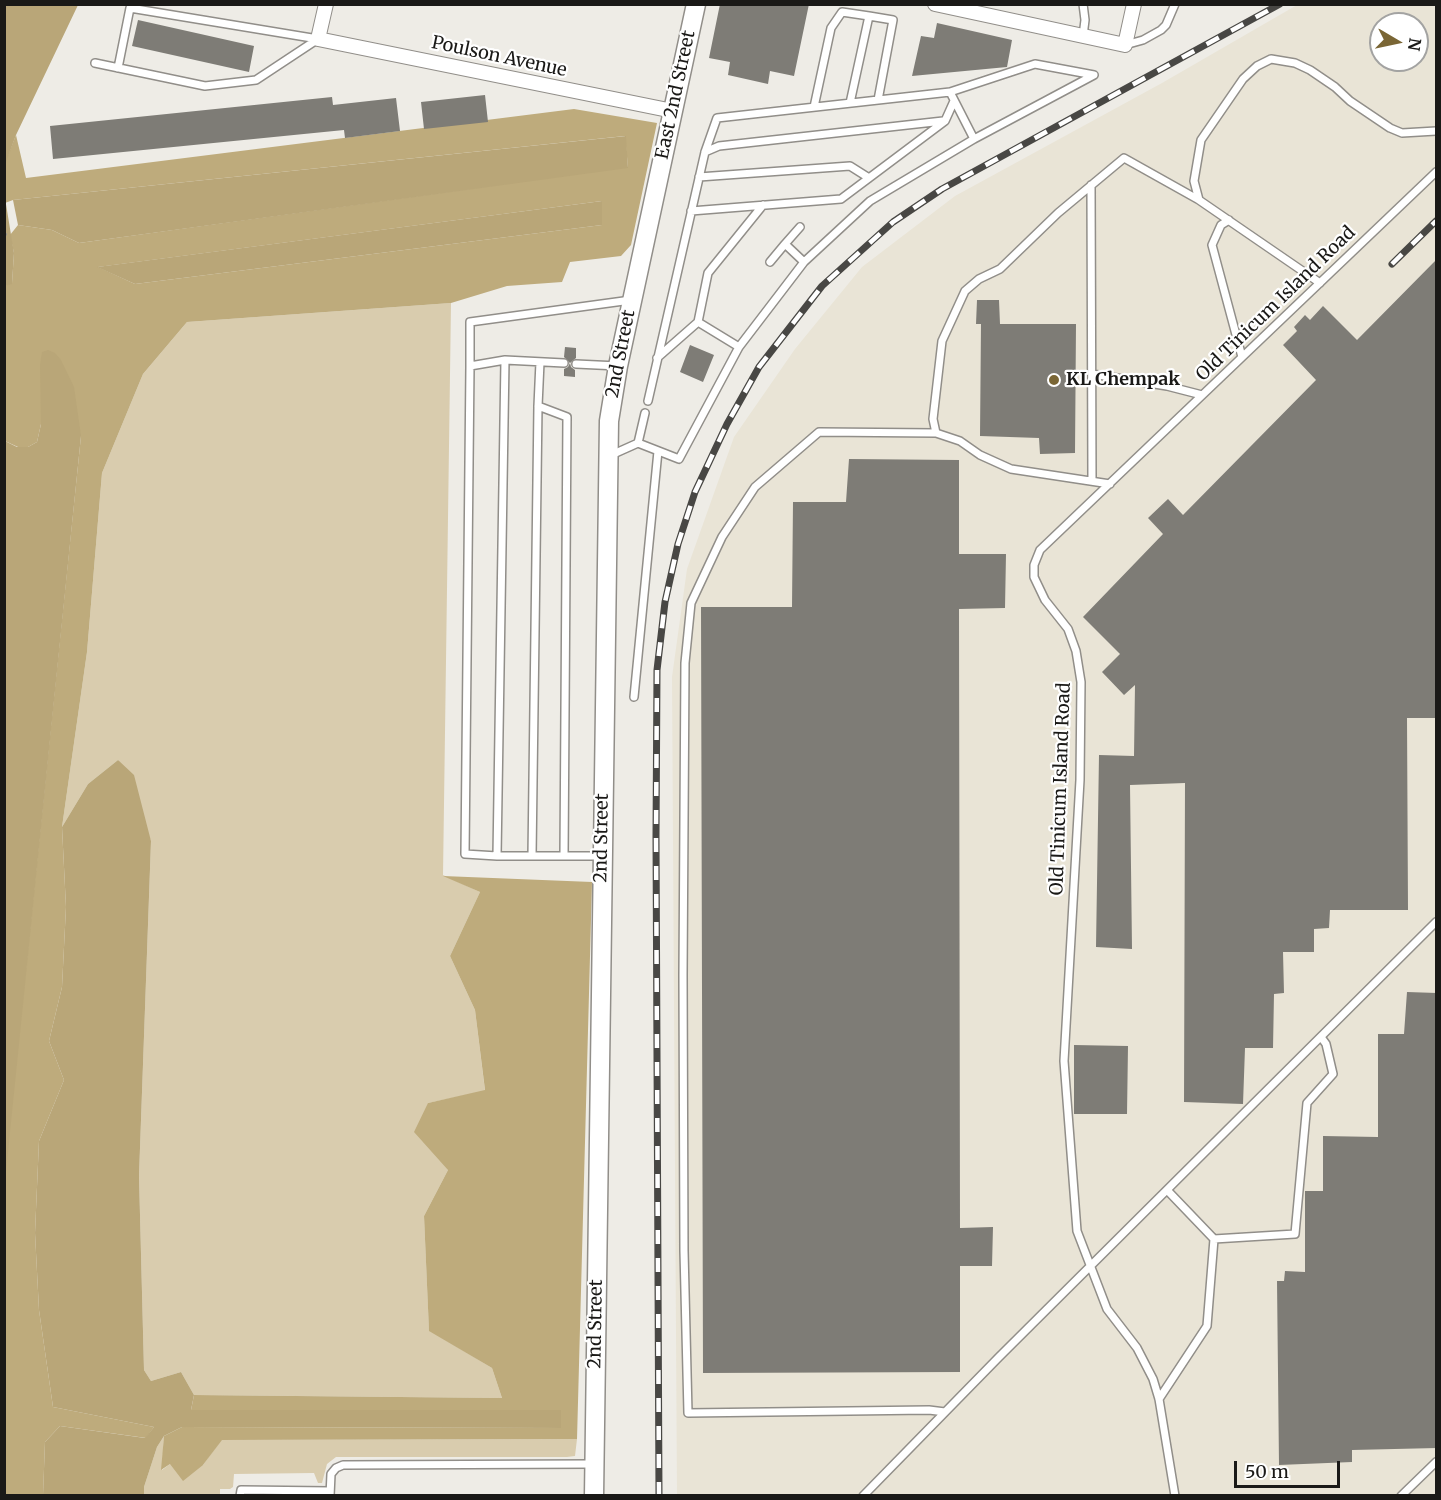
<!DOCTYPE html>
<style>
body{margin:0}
#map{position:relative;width:1441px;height:1500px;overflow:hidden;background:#eeece6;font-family:Merriweather,serif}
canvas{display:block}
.frame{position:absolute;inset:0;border:6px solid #1a1917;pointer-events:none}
.north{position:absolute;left:1369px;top:12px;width:60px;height:60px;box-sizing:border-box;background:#fff;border:2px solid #a3a3a2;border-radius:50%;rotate:99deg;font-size:16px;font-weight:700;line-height:24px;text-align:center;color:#1a1917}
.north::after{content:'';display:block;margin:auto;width:21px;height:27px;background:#7a6635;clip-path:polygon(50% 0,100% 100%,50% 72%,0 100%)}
.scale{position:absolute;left:1234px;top:1461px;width:106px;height:27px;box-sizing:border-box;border:3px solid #1a1917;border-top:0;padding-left:8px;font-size:18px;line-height:21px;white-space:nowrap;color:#1a1917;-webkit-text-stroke:4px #fff;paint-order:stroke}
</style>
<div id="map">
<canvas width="1441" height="1500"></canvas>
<div class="frame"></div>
<div class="north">N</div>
<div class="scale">50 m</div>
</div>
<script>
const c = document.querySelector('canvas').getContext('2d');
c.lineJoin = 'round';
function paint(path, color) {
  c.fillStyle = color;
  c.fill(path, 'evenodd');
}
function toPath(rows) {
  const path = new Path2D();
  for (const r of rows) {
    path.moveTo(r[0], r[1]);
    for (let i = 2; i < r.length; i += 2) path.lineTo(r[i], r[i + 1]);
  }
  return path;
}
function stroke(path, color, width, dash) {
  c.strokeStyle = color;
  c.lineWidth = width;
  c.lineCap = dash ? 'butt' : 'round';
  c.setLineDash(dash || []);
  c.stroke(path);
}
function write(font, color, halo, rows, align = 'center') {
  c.font = font + ' Merriweather,serif';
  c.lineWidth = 4.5;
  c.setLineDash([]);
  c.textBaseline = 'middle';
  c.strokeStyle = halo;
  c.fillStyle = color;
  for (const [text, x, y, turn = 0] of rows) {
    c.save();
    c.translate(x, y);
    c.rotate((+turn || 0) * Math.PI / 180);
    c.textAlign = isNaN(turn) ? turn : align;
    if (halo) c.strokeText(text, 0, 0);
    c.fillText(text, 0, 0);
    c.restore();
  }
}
paint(toPath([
 [1297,5,1436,5,1436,1495,677,1496,672,677,687,569,734,437,795,349,862,267,955,196,1162,83],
 [1381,24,1417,24,1417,60,1381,60]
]), '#e9e4d6');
paint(toPath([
 [451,303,443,875,480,892,450,956,475,1010,485,1091,428,1103,448,1170,424,1216,429,1330,492,1368,502,1398,194,1395,181,1372,151,1381,144,1370,139,1176,151,841,118,760,88,784,62,827,87,652,102,473,143,374,187,322],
 [164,1436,162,1470,170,1464,203,1465,221,1440,577,1439,575,1456,567,1457,336,1457,327,1464,322,1483,318,1483,314,1473,234,1474,233,1487,230,1489,220,1489,220,1495,144,1496,144,1487,157,1447]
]), '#d9ccae');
paint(toPath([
 [574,109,657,123,631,245,621,256,570,262,562,282,507,286,451,303,187,322,143,374,102,473,87,652,62,827,66,907,62,987,49,1041,64,1080,39,1141,35,1233,39,1310,53,1407,154,1427,146,1438,60,1426,45,1442,43,1496,5,1495,4,1181,81,436,41,424,37,442,28,447,18,447,5,441,4,286,12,283,14,253,10,235,18,225,52,230,79,243,628,167,625,136,13,200,5,203,4,165,16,135,26,178],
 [602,201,602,225,135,284,98,267],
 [443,876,592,882,577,1439,222,1440,203,1465,183,1481,170,1464,161,1470,164,1436,182,1427,561,1428,561,1410,191,1410,194,1395,502,1398,492,1368,429,1331,424,1216,448,1170,414,1132,428,1103,485,1090,475,1010,450,956,480,892]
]), '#beab7c');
paint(toPath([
 [5,4,78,5,16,135,5,165],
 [626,136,628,168,79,243,52,230,18,225,13,200],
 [5,198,14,253,12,284,5,286],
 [602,201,602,225,135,284,97,267],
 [48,350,55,353,61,360,74,387,81,436,5,1181,5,441,17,447,28,447,37,442,41,424,40,365,42,352],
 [118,760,134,775,151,841,139,1176,144,1370,151,1381,181,1372,194,1395,191,1410,561,1410,561,1428,182,1427,164,1436,157,1447,144,1487,144,1495,43,1495,45,1442,60,1426,145,1438,154,1427,53,1407,39,1310,35,1233,39,1141,64,1080,49,1041,62,987,66,907,62,827,88,784]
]), '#b9a678');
paint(toPath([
 [720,4,809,4,794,76,770,71,768,84,728,75,730,62,709,58],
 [138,20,254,46,249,72,132,46],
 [937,23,1012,40,1007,67,912,76,921,36,934,38],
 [485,95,488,122,424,129,421,102],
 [332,97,333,105,396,98,400,131,345,138,344,130,53,159,50,126],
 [1437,259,1437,718,1407,718,1408,910,1330,910,1329,928,1314,929,1314,952,1283,952,1284,993,1274,994,1273,1048,1245,1048,1243,1104,1184,1102,1185,783,1130,785,1132,949,1096,947,1099,755,1134,756,1135,685,1124,695,1102,672,1120,654,1083,617,1163,534,1148,518,1168,499,1183,515,1316,380,1283,345,1297,331,1294,327,1305,315,1310,320,1323,306,1357,340],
 [977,300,999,300,1000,324,1076,324,1075,453,1040,454,1039,438,980,436,981,324,976,324],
 [690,345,714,355,703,382,680,372],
 [565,347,576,348,576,358,570,363,571,367,575,370,575,377,564,376,564,369,568,367,570,363,564,357],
 [849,459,959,460,959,554,1006,554,1005,608,959,609,960,1228,993,1227,992,1266,960,1266,960,1372,703,1373,701,607,792,607,793,502,846,502],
 [1407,992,1437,993,1437,1448,1352,1450,1352,1462,1279,1465,1277,1281,1284,1281,1285,1271,1305,1272,1305,1191,1323,1191,1323,1136,1378,1137,1378,1034,1404,1034],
 [1074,1045,1128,1046,1127,1114,1074,1114]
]), '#7e7c76');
const service = toPath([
 [1083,4,1085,20,1083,36],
 [1125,45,1143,40,1161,30,1166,25,1175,4],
 [95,63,205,86,256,80,318,39],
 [118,68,130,8,318,39],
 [950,92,1035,64,1094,75,974,139],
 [850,103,869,16,893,20,878,100],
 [814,107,831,28,842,12,869,16],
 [705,152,719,146,943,121],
 [699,177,850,166,869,178],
 [1091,185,1092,481],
 [1199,200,1194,181,1201,140,1243,79,1257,66,1271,59,1295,63,1310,70,1335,87,1350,101,1390,128,1402,133,1436,131],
 [691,211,841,199,945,121,954,101],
 [1229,220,1221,225,1212,245,1242,357],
 [785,244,800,227],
 [770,262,785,244,804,262],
 [698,322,739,347],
 [657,358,698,322,708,273,763,205],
 [505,360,497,856,465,854,470,366,505,360,564,363],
 [576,364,618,366],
 [470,366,470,322,631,300],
 [1092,374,1167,386,1202,395],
 [538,406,567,417,564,856,532,856,538,406,540,362],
 [936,433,933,419,942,341,965,291,979,279,1000,269,1058,213,1124,158,1199,200,1320,283],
 [638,443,679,459,739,347,804,262,870,201,974,139,950,92,717,118,705,152,648,401],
 [609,456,638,443,645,413],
 [634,697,658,451],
 [497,856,532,856],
 [564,856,601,856],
 [1167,1190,1214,1239],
 [1159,1399,1207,1326,1214,1239,1295,1234,1307,1103,1333,1074,1326,1044,1321,1037],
 [945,1412,929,1410,688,1413,684,1251,683,975,685,663,691,603,722,537,755,487,819,432,936,433,960,441,980,455,1011,469,1110,484],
 [240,1496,241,1490,330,1491],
 [330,1496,331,1474,336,1468,343,1465,592,1464],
 [863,1496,999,1357,1436,922],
 [1175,1496,1159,1399,1153,1379,1137,1348,1107,1309,1077,1231,1064,1061,1080,780,1081,682,1076,651,1068,629,1045,600,1034,577,1034,565,1040,550,1436,172],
 [1401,1496,1436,1462]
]);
const minor = toPath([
 [326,4,318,39,673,111],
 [935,4,1125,45,1134,4]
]);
const tertiary = toPath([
 [594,1496,609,421,618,366,696,4]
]);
stroke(service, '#918e89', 10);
stroke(minor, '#918e89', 16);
stroke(tertiary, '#918e89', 21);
stroke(toPath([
 [4,234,10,235]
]), '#93928e', 2, [3, 4.5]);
stroke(service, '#fff', 7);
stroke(minor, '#fff', 14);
stroke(tertiary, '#fff', 18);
const rail = toPath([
 [1392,264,1436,221],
 [659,1496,656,836,657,670,665,602,678,544,695,492,727,424,759,367,822,286,893,222,942,189,1280,4]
]);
stroke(rail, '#484744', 7);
stroke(rail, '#fff', 4.5, [14]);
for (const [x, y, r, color] of [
 [1054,380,6,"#7a6635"]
]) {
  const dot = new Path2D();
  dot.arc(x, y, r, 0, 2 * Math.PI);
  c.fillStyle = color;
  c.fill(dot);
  stroke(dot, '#fff', 2);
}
write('18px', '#1a1917', '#fff', [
 ["Poulson Avenue",499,57,12],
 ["East 2nd Street",676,95,-78],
 ["Old Tinicum Island Road",1276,304,-44],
 ["2nd Street",621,354,-79],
 ["Old Tinicum Island Road",1061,789,-88],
 ["2nd Street",602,838,-89],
 ["2nd Street",596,1324,-89]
]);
write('bold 18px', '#1a1917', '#fff', [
 ["KL Chempak",1066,380]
], 'left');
</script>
